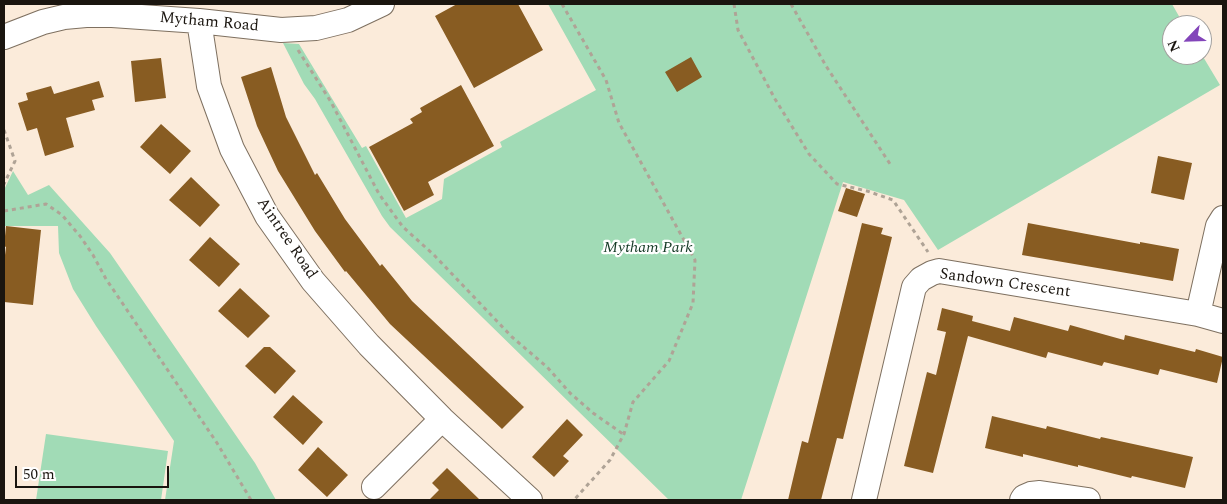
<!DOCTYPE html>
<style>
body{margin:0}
#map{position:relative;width:1227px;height:504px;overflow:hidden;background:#fbebda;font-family:Spectral,serif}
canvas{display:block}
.frame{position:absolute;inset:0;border:5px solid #1a150f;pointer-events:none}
.north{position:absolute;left:1162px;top:15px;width:50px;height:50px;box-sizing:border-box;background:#fff;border:1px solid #a3a19f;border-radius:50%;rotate:246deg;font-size:14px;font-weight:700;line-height:20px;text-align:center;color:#1a150f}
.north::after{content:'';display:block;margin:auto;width:18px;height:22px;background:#8345ba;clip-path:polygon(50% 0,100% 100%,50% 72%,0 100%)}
.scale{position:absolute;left:15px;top:466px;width:154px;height:22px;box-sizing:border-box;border:2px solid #1a150f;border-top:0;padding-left:6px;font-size:15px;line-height:18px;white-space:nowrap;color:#1a150f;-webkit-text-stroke:4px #fff;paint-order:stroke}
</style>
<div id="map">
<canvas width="1227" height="504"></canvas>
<div class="frame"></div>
<div class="north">N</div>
<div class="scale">50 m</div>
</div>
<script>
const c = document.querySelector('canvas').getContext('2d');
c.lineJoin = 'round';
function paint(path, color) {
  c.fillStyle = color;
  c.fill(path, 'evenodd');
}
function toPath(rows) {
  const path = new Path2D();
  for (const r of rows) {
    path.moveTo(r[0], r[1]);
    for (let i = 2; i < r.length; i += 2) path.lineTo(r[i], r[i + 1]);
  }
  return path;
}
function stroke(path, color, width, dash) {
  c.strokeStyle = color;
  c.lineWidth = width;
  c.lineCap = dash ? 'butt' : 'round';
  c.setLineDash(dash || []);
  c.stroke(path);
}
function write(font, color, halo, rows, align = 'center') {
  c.font = font + ' Spectral,serif';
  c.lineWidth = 4.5;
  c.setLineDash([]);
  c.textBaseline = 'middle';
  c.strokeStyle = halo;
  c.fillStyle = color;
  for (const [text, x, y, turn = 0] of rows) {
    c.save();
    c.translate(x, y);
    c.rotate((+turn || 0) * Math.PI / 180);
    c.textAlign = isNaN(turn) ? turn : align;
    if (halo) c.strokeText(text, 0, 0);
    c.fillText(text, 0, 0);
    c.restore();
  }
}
paint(toPath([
 [548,4,1172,4,1184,25,1172,25,1172,55,1202,55,1220,85,938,250,904,200,843,182,741,500,669,500,390,227,382,216,315,99,304,84,283,43,299,44,362,148,366,146,406,218,442,199,444,179,502,147,500,142,596,90],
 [13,171,28,195,49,185,110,253,255,463,276,500,165,500,174,441,96,326,73,289,59,253,58,226,4,226,4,190],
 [46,434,168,451,161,500,36,500]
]), '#a1dbb6');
paint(toPath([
 [457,4,518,4,543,50,474,88,435,16],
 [691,57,702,77,677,92,665,72],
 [161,58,166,98,135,102,131,61],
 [271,67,286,117,315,175,317,173,345,219,380,266,382,264,412,301,524,407,502,429,390,324,346,271,345,272,315,231,278,171,257,126,241,77],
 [99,81,104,97,92,100,95,110,66,118,74,147,45,156,37,128,27,131,18,103,28,100,26,93,51,86,54,94],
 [461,85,494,146,428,182,434,195,404,211,369,147,413,123,410,119,422,112,420,108],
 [161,124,191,151,170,174,140,147],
 [1158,156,1192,163,1184,200,1151,193],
 [191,177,220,205,200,227,169,200],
 [846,188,865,194,857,217,838,211],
 [862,223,883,228,881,234,892,237,843,439,837,438,821,500,788,500,802,441,808,443],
 [1028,223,1140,244,1140,242,1179,249,1173,281,1022,255],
 [6,226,41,230,33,305,4,302,4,263,6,247,4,246],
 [210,237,240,264,219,287,189,260],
 [240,288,270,316,248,338,218,311],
 [942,308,973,316,972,321,1010,331,1014,317,1068,331,1070,325,1124,340,1125,335,1195,352,1196,349,1223,357,1217,383,1160,369,1158,375,1104,362,1102,366,1048,352,1046,358,968,336,933,473,904,466,927,372,936,375,946,332,937,330],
 [264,347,270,347,296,371,275,394,245,366],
 [293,395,323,422,303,445,273,417],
 [992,416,1046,429,1047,426,1100,439,1101,437,1193,457,1185,488,1132,476,1131,478,1078,465,1078,467,1023,454,1023,457,985,448],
 [567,419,583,435,563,456,569,461,554,477,532,457],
 [318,447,348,475,327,497,298,470],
 [447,468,480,500,429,500,439,490,432,483]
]), '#885c22');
const street = toPath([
 [199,21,209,86,232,149,267,216,313,281,369,345,442,419,530,500],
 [4,37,43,22,64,17,86,15,112,15,199,21,281,30,316,28,348,20,382,4],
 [1198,314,1218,226,1223,218],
 [374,487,442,419],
 [864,500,914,287,921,279,932,273,939,271,1198,314,1223,321],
 [1022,500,1024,497,1031,494,1040,493,1088,500]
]);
stroke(street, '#7e7060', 26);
stroke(toPath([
 [562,4,606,80,619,123,695,260,693,303,669,361,633,402,624,434,610,460,574,500],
 [734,4,738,30,775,99,809,154,837,184,867,191,893,200,928,252],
 [791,4,826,66,892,167],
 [298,50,331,102,379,194,403,227,434,255,512,337,547,367,570,393,593,413,623,434],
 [4,130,15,161,4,184],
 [4,211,46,204,62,215,80,236,93,255,106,279,217,443,251,500]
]), '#afa396', 3, [4, 4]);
stroke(street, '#fff', 24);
write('16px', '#1a150f', '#fff', [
 ["Mytham Road",209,23,5],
 ["Aintree Road",286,239,56],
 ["Sandown Crescent",1005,284,8]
]);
write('italic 16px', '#143a25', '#fff', [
 ["Mytham Park",648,249]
]);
</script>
